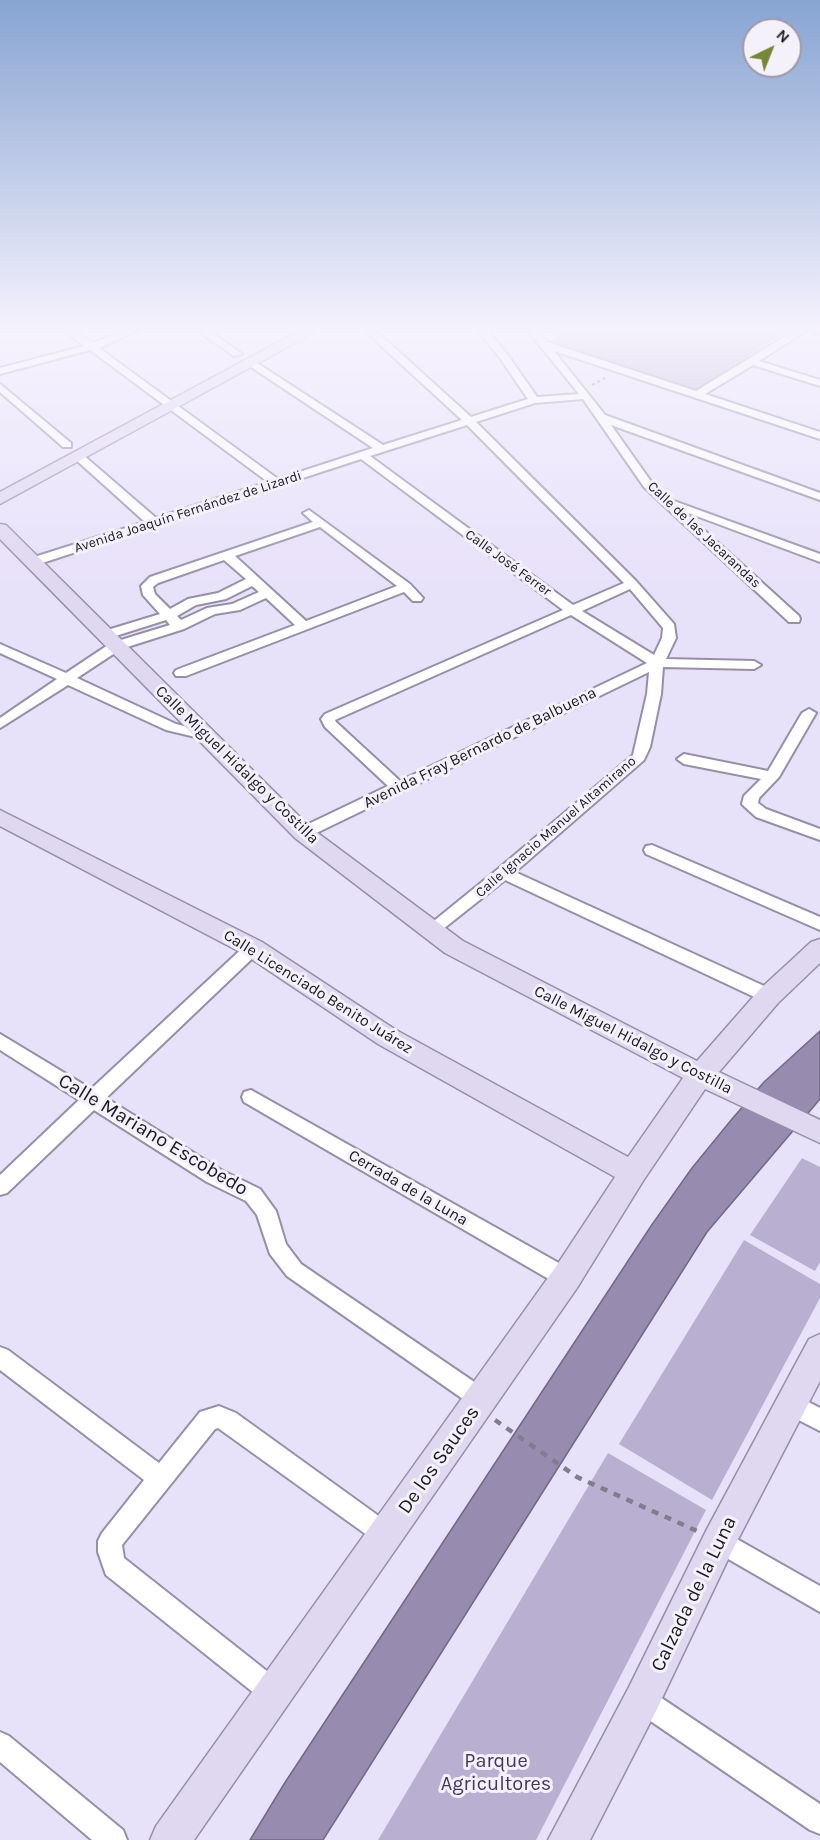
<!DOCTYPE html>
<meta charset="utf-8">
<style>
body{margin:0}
#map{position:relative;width:820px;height:1840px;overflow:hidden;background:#e8e1fa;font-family:Karla,sans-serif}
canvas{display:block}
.north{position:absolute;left:742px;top:18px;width:60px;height:60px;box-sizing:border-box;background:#f4f1fb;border:2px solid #9e9ba4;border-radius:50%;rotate:43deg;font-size:16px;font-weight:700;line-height:24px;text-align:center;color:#1c1922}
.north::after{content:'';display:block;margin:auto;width:21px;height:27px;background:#788736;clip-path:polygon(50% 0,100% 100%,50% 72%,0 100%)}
</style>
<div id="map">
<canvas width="820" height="1840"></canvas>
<div class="north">N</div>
</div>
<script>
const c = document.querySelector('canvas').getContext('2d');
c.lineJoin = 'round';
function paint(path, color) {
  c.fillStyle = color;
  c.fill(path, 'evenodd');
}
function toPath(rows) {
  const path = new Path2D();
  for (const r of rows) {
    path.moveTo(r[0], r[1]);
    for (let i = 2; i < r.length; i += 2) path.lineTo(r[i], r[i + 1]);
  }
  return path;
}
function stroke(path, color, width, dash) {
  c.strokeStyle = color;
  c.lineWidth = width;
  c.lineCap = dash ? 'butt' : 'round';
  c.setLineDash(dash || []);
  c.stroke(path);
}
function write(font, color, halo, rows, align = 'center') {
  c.font = font + ' Karla,sans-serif';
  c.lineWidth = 6;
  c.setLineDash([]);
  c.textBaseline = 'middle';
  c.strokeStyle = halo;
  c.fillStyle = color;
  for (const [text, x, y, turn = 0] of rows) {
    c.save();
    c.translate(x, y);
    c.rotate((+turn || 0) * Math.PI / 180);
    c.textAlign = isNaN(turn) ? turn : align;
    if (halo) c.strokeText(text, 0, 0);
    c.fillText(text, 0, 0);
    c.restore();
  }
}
paint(toPath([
 [564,331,787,331,694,391,550,344],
 [802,1158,820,1167,820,1262,815,1271,750,1235],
 [744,1240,820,1284,820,1298,712,1500,619,1444],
 [608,1453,706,1510,536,1840,378,1840]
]), '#b9b0d1');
const water = toPath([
 [820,1031,820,1099,707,1232,323,1840,250,1840,284,1784,651,1226,692,1168,732,1119,764,1082,820,1031]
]);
paint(water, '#978cb0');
stroke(water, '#726a85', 1.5);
const street = toPath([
 [65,331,76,331,93,343,123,331,137,331,99,348,278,479,373,448,248,365,248,361,254,361,383,445,462,420,365,331,376,331,471,417,528,399,500,358,478,331,488,331,507,354,537,397,579,394,528,331,538,331,547,342,696,391,794,331,806,331,759,361,820,380,820,386,753,365,705,394,820,432,820,439,554,351,605,415,820,493,820,500,611,425,652,483,671,500,820,554,820,562,683,511,799,616,800,619,799,622,789,622,644,487,583,399,535,403,476,422,636,581,674,624,676,638,666,659,754,661,761,665,754,669,663,667,661,694,650,747,644,760,515,872,775,991,778,996,775,1001,769,1002,763,1001,505,880,438,933,432,935,426,933,424,929,498,869,633,755,647,694,649,672,308,837,298,837,295,833,298,829,388,786,325,727,321,719,325,714,563,610,361,459,36,565,28,565,28,559,145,522,74,458,74,454,82,454,156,518,268,482,90,350,0,374,0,368,84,346,65,331],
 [467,425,624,583,573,605,370,456,467,425],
 [630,589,663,628,662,638,654,655,582,611,630,589],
 [571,615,647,663,400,781,336,722,335,720,571,615],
 [198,331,210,331,242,354,234,356,198,331],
 [0,384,71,443,71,447,63,447,0,392,0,384],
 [309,510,410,584,423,598,421,601,413,601,404,592,186,676,176,676,174,673,176,670,295,625,266,598,240,610,215,614,184,629,121,649,77,678,176,724,209,732,211,735,209,738,204,739,166,730,68,685,0,728,0,718,57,679,0,653,0,644,66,673,111,643,170,625,166,620,106,639,99,635,101,632,160,614,143,595,141,586,150,577,313,522,303,513,309,510],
 [320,527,397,586,306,621,235,556,320,527],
 [224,560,246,579,218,593,188,599,170,609,155,594,153,587,158,583,224,560],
 [252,586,259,592,232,604,207,608,181,620,177,616,196,605,226,599,252,586],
 [809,709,816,713,779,777,759,798,758,803,766,809,820,829,820,840,756,817,745,807,742,804,744,796,761,779,684,764,677,759,684,754,768,771,802,713,809,709],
 [652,845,820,917,820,930,646,854,644,850,646,846,652,845],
 [253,942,259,944,261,948,259,952,106,1098,221,1170,260,1189,276,1211,286,1244,301,1264,489,1392,492,1399,489,1406,481,1410,473,1406,287,1276,270,1254,257,1215,246,1201,207,1182,94,1110,7,1193,0,1195,0,1175,79,1100,0,1050,0,1034,91,1089,247,944,253,942],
 [251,1090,573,1271,576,1278,573,1285,566,1287,559,1285,244,1102,242,1097,244,1092,251,1090],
 [0,1347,8,1350,159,1463,200,1412,219,1406,236,1413,394,1527,398,1535,394,1543,386,1547,378,1543,218,1428,215,1429,122,1545,124,1558,282,1683,286,1692,282,1701,273,1705,264,1701,106,1575,98,1552,98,1541,102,1533,144,1480,0,1370,0,1347],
 [791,1393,820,1408,820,1431,783,1412,780,1404,783,1396,791,1393],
 [719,1529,820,1586,820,1612,711,1549,707,1541,711,1533,719,1529],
 [642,1687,651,1691,820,1804,820,1834,810,1830,633,1709,629,1700,633,1691,642,1687],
 [0,1732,9,1736,123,1830,127,1840,92,1840,0,1762,0,1732]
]);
const secondary = toPath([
 [299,331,317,331,0,504,0,492,299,331],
 [812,331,820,331,820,335,814,334,812,331],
 [0,524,6,525,311,828,463,941,697,1061,760,989,811,942,820,939,820,963,778,1003,719,1072,820,1120,820,1143,705,1089,643,1181,577,1288,194,1840,150,1840,156,1826,555,1268,615,1177,378,1044,244,954,0,826,0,810,262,942,396,1030,628,1157,683,1078,445,953,295,838,0,539,0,524],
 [820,1334,820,1381,731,1553,655,1713,590,1840,548,1840,629,1687,707,1529,809,1339,820,1334]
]);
stroke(street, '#968fa6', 4);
stroke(secondary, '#968fa6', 3);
stroke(toPath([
 [592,385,607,377]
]), '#827d8e', 2, [3, 3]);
stroke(toPath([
 [495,1420,577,1477,697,1531]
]), '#827d8e', 4.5, [7, 7]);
paint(street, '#fff');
paint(secondary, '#e0d7f0');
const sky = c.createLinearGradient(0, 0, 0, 589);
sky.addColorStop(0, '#87a4d2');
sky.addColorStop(0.56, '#f5f2fd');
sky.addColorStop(1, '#f5f2fd00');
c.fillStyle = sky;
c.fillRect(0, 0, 820, 589);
write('14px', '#1c1922', '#f4f1fb', [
 ["Avenida Joaquín Fernández de Lizardi",188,512,-18],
 ["Calle de las Jacarandas",704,535,43],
 ["Calle José Ferrer",508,563,36],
 ["Calle Ignacio Manuel Altamirano",556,827,-41]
]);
write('16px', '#1c1922', '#f4f1fb', [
 ["Avenida Fray Bernardo de Balbuena",480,748,-26],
 ["Calle Miguel Hidalgo y Costilla",237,765,44],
 ["Calle Licenciado Benito Juárez",318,992,32],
 ["Calle Miguel Hidalgo y Costilla",633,1040,27],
 ["Cerrada de la Luna",408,1188,30]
]);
write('20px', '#1c1922', '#f4f1fb', [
 ["Calle Mariano Escobedo",153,1135,31],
 ["De los Sauces",439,1460,-55],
 ["Calzada de la Luna",694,1594,-64]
]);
write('20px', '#453464', '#f4f1fb', [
 ["Parque",496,1761],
 ["Agricultores",496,1784]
]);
</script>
